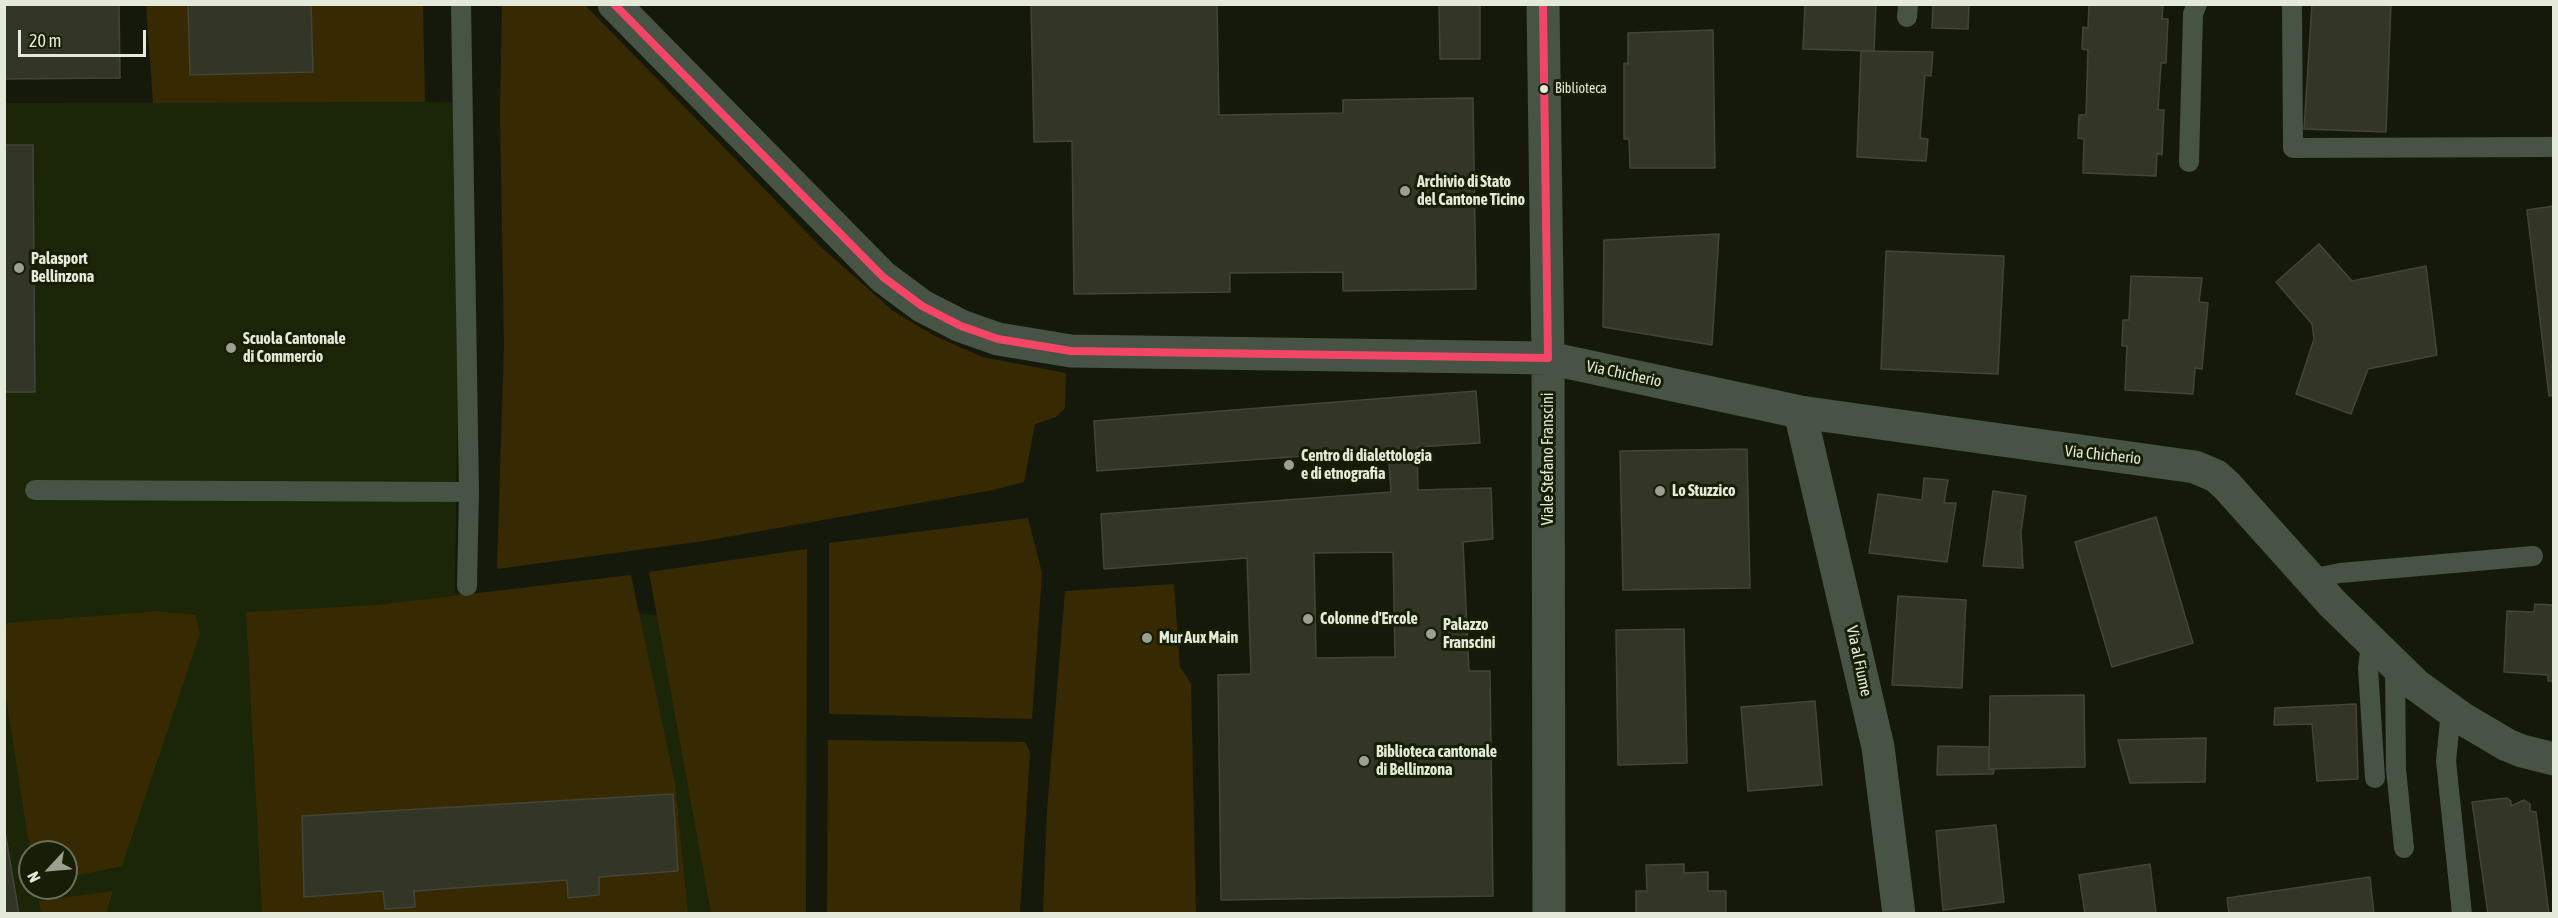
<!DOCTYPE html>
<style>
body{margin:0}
#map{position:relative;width:2558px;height:918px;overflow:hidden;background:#15190c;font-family:"Asap Condensed",sans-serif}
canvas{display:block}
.frame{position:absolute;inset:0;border:6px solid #e3eada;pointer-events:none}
.north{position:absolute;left:18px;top:840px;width:60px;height:60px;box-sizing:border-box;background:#161f06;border:2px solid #68705b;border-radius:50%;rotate:244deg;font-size:16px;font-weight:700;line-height:24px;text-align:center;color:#e3eada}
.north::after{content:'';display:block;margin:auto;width:21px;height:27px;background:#9ba192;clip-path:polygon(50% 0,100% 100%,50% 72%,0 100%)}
.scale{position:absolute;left:18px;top:30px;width:128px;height:27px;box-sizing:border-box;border:3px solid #e3eada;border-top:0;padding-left:8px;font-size:18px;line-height:21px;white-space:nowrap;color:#e3eada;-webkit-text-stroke:4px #161f06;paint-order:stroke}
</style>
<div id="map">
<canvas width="2558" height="918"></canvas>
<div class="frame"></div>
<div class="north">N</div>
<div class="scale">20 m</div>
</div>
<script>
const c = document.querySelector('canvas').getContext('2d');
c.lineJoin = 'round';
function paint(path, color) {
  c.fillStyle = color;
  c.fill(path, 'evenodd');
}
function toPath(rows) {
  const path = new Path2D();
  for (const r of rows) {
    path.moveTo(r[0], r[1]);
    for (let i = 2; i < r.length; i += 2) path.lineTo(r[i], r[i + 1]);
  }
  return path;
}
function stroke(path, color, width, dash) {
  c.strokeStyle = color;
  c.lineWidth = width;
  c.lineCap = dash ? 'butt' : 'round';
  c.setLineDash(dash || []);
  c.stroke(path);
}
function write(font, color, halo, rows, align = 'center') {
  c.font = font + ' "Asap Condensed",sans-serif';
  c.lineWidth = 6;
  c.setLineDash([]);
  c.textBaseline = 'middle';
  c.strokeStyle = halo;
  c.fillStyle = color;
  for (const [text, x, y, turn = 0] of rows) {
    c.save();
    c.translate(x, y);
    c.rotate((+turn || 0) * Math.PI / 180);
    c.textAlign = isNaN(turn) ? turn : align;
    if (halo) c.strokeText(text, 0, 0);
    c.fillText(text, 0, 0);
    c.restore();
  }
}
paint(toPath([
 [462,102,455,593,786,629,786,913,5,913,4,103],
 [30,852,66,852,66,888,30,888]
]), '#1b2507');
paint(toPath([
 [146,5,423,5,425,102,153,103],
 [502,5,585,5,820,246,893,311,935,336,982,357,1066,373,1065,408,1056,417,1035,424,1024,482,993,490,704,541,497,569,504,345,500,113],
 [1028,518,1042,573,1032,719,829,714,829,543],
 [807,549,806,913,711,913,649,572],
 [631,575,675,783,688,913,262,913,246,612,376,605],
 [1174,584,1180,667,1191,683,1196,913,1043,913,1047,811,1065,591],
 [157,611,196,615,200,634,122,866,66,878,66,852,30,852,5,691,4,636,7,623],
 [828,740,1025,742,1030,752,1020,913,827,913],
 [113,891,106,913,41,913,39,901]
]), '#372902');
const building = toPath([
 [4,4,119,4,120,78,4,79,4,4],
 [188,4,311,4,313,72,190,75,188,4],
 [1031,4,1217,4,1219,115,1343,113,1343,100,1473,98,1476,289,1343,291,1343,272,1230,273,1230,292,1074,294,1072,141,1034,142,1031,4],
 [1439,4,1480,4,1480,59,1440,59,1439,4],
 [1805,4,1876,4,1874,51,1803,49,1805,4],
 [1933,4,1969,4,1968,29,1932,28,1933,4],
 [2089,4,2163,4,2162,19,2168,19,2166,63,2161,63,2158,110,2164,110,2162,155,2157,153,2156,176,2083,173,2084,139,2078,138,2079,115,2086,115,2088,50,2082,49,2083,27,2088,28,2089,4],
 [2312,4,2391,4,2386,132,2304,129,2312,4],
 [1713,30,1715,168,1630,168,1629,139,1624,139,1624,63,1628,64,1628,33,1713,30],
 [1861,51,1933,52,1931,76,1925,75,1920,138,1928,139,1926,161,1857,157,1861,51],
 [4,145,33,145,35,392,4,392,4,145],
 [2554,206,2554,395,2549,396,2527,210,2554,206],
 [1719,234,1712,345,1603,327,1604,240,1719,234],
 [2319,244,2352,281,2426,266,2437,355,2368,369,2351,414,2296,394,2314,339,2312,324,2276,282,2319,244],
 [1886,251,2004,256,1998,374,1881,369,1886,251],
 [2131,276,2202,278,2199,302,2208,303,2202,369,2195,368,2193,394,2125,390,2127,346,2122,346,2123,320,2129,320,2131,276],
 [1476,391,1480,443,1417,447,1418,490,1491,488,1493,539,1463,542,1469,671,1490,671,1493,896,1221,900,1218,675,1251,674,1247,558,1104,569,1101,514,1391,492,1388,450,1097,471,1094,421,1476,391],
 [1393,552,1395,657,1316,658,1314,553,1393,552],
 [1747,449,1750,588,1623,590,1620,451,1747,449],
 [1924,478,1948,480,1944,503,1956,503,1947,562,1869,553,1878,494,1922,500,1924,478],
 [1993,491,2026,496,2021,532,2023,568,1983,566,1993,491],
 [2156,517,2193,643,2112,667,2075,542,2156,517],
 [1898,596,1966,600,1962,688,1892,685,1898,596],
 [2535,604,2554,605,2554,681,2548,681,2548,675,2504,672,2507,611,2534,612,2535,604],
 [1684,629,1687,763,1618,765,1616,630,1684,629],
 [2084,695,2085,767,1989,769,1990,696,2084,695],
 [1815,701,1822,785,1748,791,1741,707,1815,701],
 [2356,704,2358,779,2317,781,2312,724,2274,725,2275,708,2356,704],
 [2206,738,2205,782,2130,783,2118,740,2206,738],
 [1938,746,1989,747,1989,769,1994,770,1993,774,1937,775,1938,746],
 [673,794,678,871,599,877,599,895,568,898,567,880,414,891,415,907,385,909,383,891,304,897,302,816,673,794],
 [2507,798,2511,801,2511,806,2524,800,2530,804,2530,811,2536,812,2549,914,2488,914,2472,802,2507,798],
 [1996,825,2004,902,1943,910,1936,831,1996,825],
 [4,826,19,914,4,914,4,826],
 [1684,864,1684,873,1708,872,1708,891,1726,891,1726,914,1636,914,1636,891,1647,891,1646,865,1684,864],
 [2150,864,2156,914,2085,914,2079,875,2150,864],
 [2370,877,2374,914,2229,914,2227,898,2370,877]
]);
paint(building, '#333526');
stroke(building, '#434539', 1.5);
stroke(toPath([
 [461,4,469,492,467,586],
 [2292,4,2293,148,2554,147],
 [1907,17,1908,4],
 [2189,162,2193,14,2197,4],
 [35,490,469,492],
 [2311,579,2340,573,2533,556],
 [2371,644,2368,668,2375,778],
 [2395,667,2396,769,2404,848],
 [2451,711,2446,761,2462,914]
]), '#465345', 20);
stroke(toPath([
 [614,4,883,277,922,306,961,326,998,339,1071,351,1548,358,1800,412,2195,467,2216,476,2227,486,2332,603,2416,685,2463,719,2507,745,2522,751,2554,759],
 [1543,4,1548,358,1549,914],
 [1800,412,1878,747,1899,914]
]), '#465345', 33);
stroke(toPath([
 [614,4,883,277,922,306,961,326,998,339,1071,351,1548,358],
 [1543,4,1548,358]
]), '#f34667', 8);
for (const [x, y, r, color] of [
 [1544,89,5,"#e3eada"],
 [1405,191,6,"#9ba192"],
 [19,268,6,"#9ba192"],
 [231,348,6,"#9ba192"],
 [1289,465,6,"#9ba192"],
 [1660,491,6,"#9ba192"],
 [1308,619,6,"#9ba192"],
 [1431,634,6,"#9ba192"],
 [1147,638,6,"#9ba192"],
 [1364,761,6,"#9ba192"]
]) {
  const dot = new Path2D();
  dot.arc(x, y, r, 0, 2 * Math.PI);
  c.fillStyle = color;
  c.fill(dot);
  stroke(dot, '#161f06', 2);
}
write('14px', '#e3eada', '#161f06', [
 ["Biblioteca",1555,89]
], 'left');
write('bold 16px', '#e3eada', '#161f06', [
 ["Archivio di Stato",1417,182],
 ["del Cantone Ticino",1417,200],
 ["Palasport",31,259],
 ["Bellinzona",31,277],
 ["Scuola Cantonale",243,339],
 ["di Commercio",243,357],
 ["Centro di dialettologia",1301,456],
 ["e di etnografia",1301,474],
 ["Lo Stuzzico",1672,491],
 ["Colonne d'Ercole",1320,619],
 ["Palazzo",1443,625],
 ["Franscini",1443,643],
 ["Mur Aux Main",1159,638],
 ["Biblioteca cantonale",1376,752],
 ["di Bellinzona",1376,770]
], 'left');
write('16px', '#e3eada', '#161f06', [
 ["Via Chicherio",1624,374,12],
 ["Via Chicherio",2103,455,6],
 ["Viale Stefano Franscini",1548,459,-90],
 ["Via al Fiume",1859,661,78]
]);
</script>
